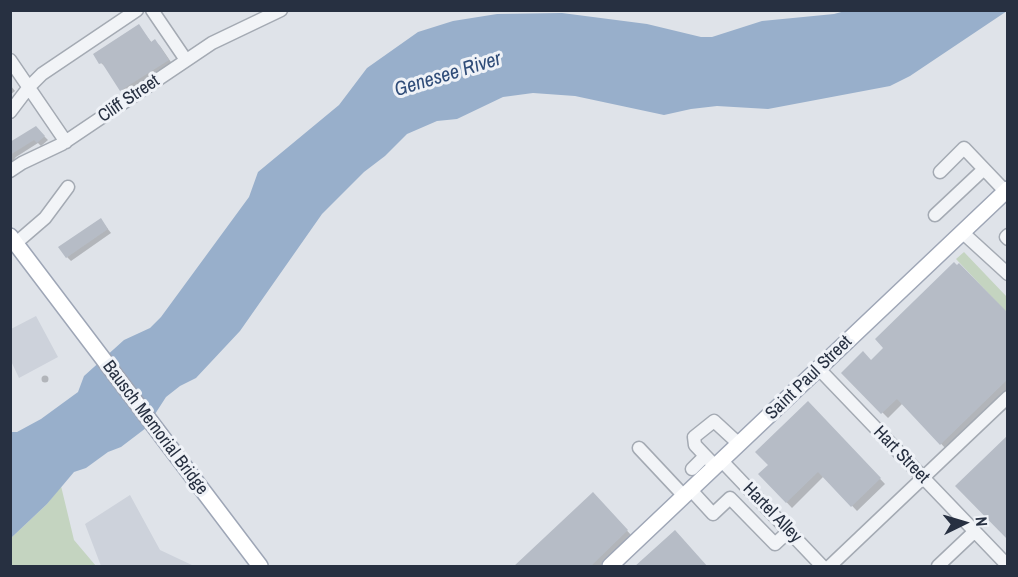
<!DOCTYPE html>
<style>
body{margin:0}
#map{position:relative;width:1018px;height:577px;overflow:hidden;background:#dfe3e9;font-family:"Archivo Narrow",sans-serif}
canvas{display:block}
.frame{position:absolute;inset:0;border:12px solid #273041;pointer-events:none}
.north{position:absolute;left:934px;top:493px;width:60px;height:60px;-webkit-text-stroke:4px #eff2f7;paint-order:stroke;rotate:85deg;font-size:16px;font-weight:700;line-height:24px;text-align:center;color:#273041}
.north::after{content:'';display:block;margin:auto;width:21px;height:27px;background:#273041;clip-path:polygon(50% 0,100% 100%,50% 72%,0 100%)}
</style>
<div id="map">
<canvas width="1018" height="577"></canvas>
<div class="frame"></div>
<div class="north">N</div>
</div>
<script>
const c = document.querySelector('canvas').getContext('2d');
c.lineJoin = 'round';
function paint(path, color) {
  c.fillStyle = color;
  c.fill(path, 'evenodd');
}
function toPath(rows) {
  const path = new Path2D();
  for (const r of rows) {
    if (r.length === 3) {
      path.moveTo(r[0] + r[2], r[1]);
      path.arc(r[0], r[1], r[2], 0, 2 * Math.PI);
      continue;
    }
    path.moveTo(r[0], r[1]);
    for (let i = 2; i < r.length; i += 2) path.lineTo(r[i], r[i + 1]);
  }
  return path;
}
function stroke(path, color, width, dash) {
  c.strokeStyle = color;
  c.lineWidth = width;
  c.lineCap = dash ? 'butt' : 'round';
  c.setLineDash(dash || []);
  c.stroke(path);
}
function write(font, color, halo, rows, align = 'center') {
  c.font = font + ' "Archivo Narrow",sans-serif';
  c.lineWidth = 6;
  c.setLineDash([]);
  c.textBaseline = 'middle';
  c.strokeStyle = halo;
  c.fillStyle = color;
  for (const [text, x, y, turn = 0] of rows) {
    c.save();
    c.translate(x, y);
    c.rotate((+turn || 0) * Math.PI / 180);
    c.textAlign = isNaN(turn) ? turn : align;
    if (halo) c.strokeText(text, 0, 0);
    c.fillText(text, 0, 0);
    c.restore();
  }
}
paint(toPath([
 [36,316,58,357,19,378,11,361,11,329],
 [130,495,160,550,194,566,101,566,85,524]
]), '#cdd2db');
paint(toPath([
 [964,252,1007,297,1007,313,956,259],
 [61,486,74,540,96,566,11,566,11,538,47,504]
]), '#c4d4c0');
paint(toPath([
 [845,11,1007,11,910,76,890,86,768,109,717,106,691,109,664,115,575,96,533,93,503,97,457,119,437,121,407,134,385,156,364,172,322,214,240,331,196,378,180,386,166,397,146,428,121,447,108,452,86,468,74,472,47,504,11,538,11,432,17,432,41,419,78,392,84,376,124,340,150,328,161,317,249,197,258,172,339,105,367,68,418,32,453,21,497,14,562,13,647,24,701,37,712,37,762,21,834,14]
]), '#98afcb');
paint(toPath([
 [139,26,152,43,155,41,160,46,173,65,127,96,107,68,101,63],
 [10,85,15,91,10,95],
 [36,128,48,140,41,146,38,143,16,157,10,165,10,144],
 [104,224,111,233,71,261,67,257],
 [1008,315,1008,389,946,449,903,403,888,418,843,373],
 [45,379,3.5],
 [808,403,885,484,857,511,824,476,792,508,760,474,770,465],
 [593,494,632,536,600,566,516,566]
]), '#0003');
paint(toPath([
 [139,24,151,42,155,39,169,60,120,91,102,63,99,64,93,54],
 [36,126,45,136,37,143,34,140,10,155,10,142],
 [101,218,108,229,66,258,58,247],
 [954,262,957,265,959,263,1008,313,1008,379,940,445,897,399,881,414,841,373,863,351,871,360,883,348,875,339],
 [808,401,881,478,851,507,818,472,786,503,758,474,768,465,755,452],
 [1008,435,1008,540,955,486],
 [593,492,628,530,590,567,513,567],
 [675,530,708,567,634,567]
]), '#b6bcc6');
const minor = toPath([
 [152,10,186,60],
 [10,60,66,142],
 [10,112,29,87,42,74,137,10],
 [10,171,22,163,62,144,212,43,281,10],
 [940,172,964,148,1005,191],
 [935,215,984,169],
 [962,232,1008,274],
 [1008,235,1006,237,1008,239],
 [16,243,45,218,68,187],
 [819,369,1008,566],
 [639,448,684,496],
 [721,460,822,566],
 [715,466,695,445,694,437,714,421,739,444],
 [692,469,705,456],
 [691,490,713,514,730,498,775,544,789,531],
 [830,566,1008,397],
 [938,566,974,532]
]);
const major = toPath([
 [10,236,260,566],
 [610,566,1008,189]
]);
stroke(minor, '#a4aab3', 15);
stroke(major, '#9ea6b6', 18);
stroke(minor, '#f2f4f7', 12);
stroke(major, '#fff', 15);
write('18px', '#273041', '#eff2f7', [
 ["Cliff Street",129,99,-34],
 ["Saint Paul Street",809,378,-44],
 ["Bausch Memorial Bridge",155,428,53],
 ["Hart Street",901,455,46],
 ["Hartel Alley",772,513,46]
]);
write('italic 20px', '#2f4c78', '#eff2f7', [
 ["Genesee River",448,75,-17]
]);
</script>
